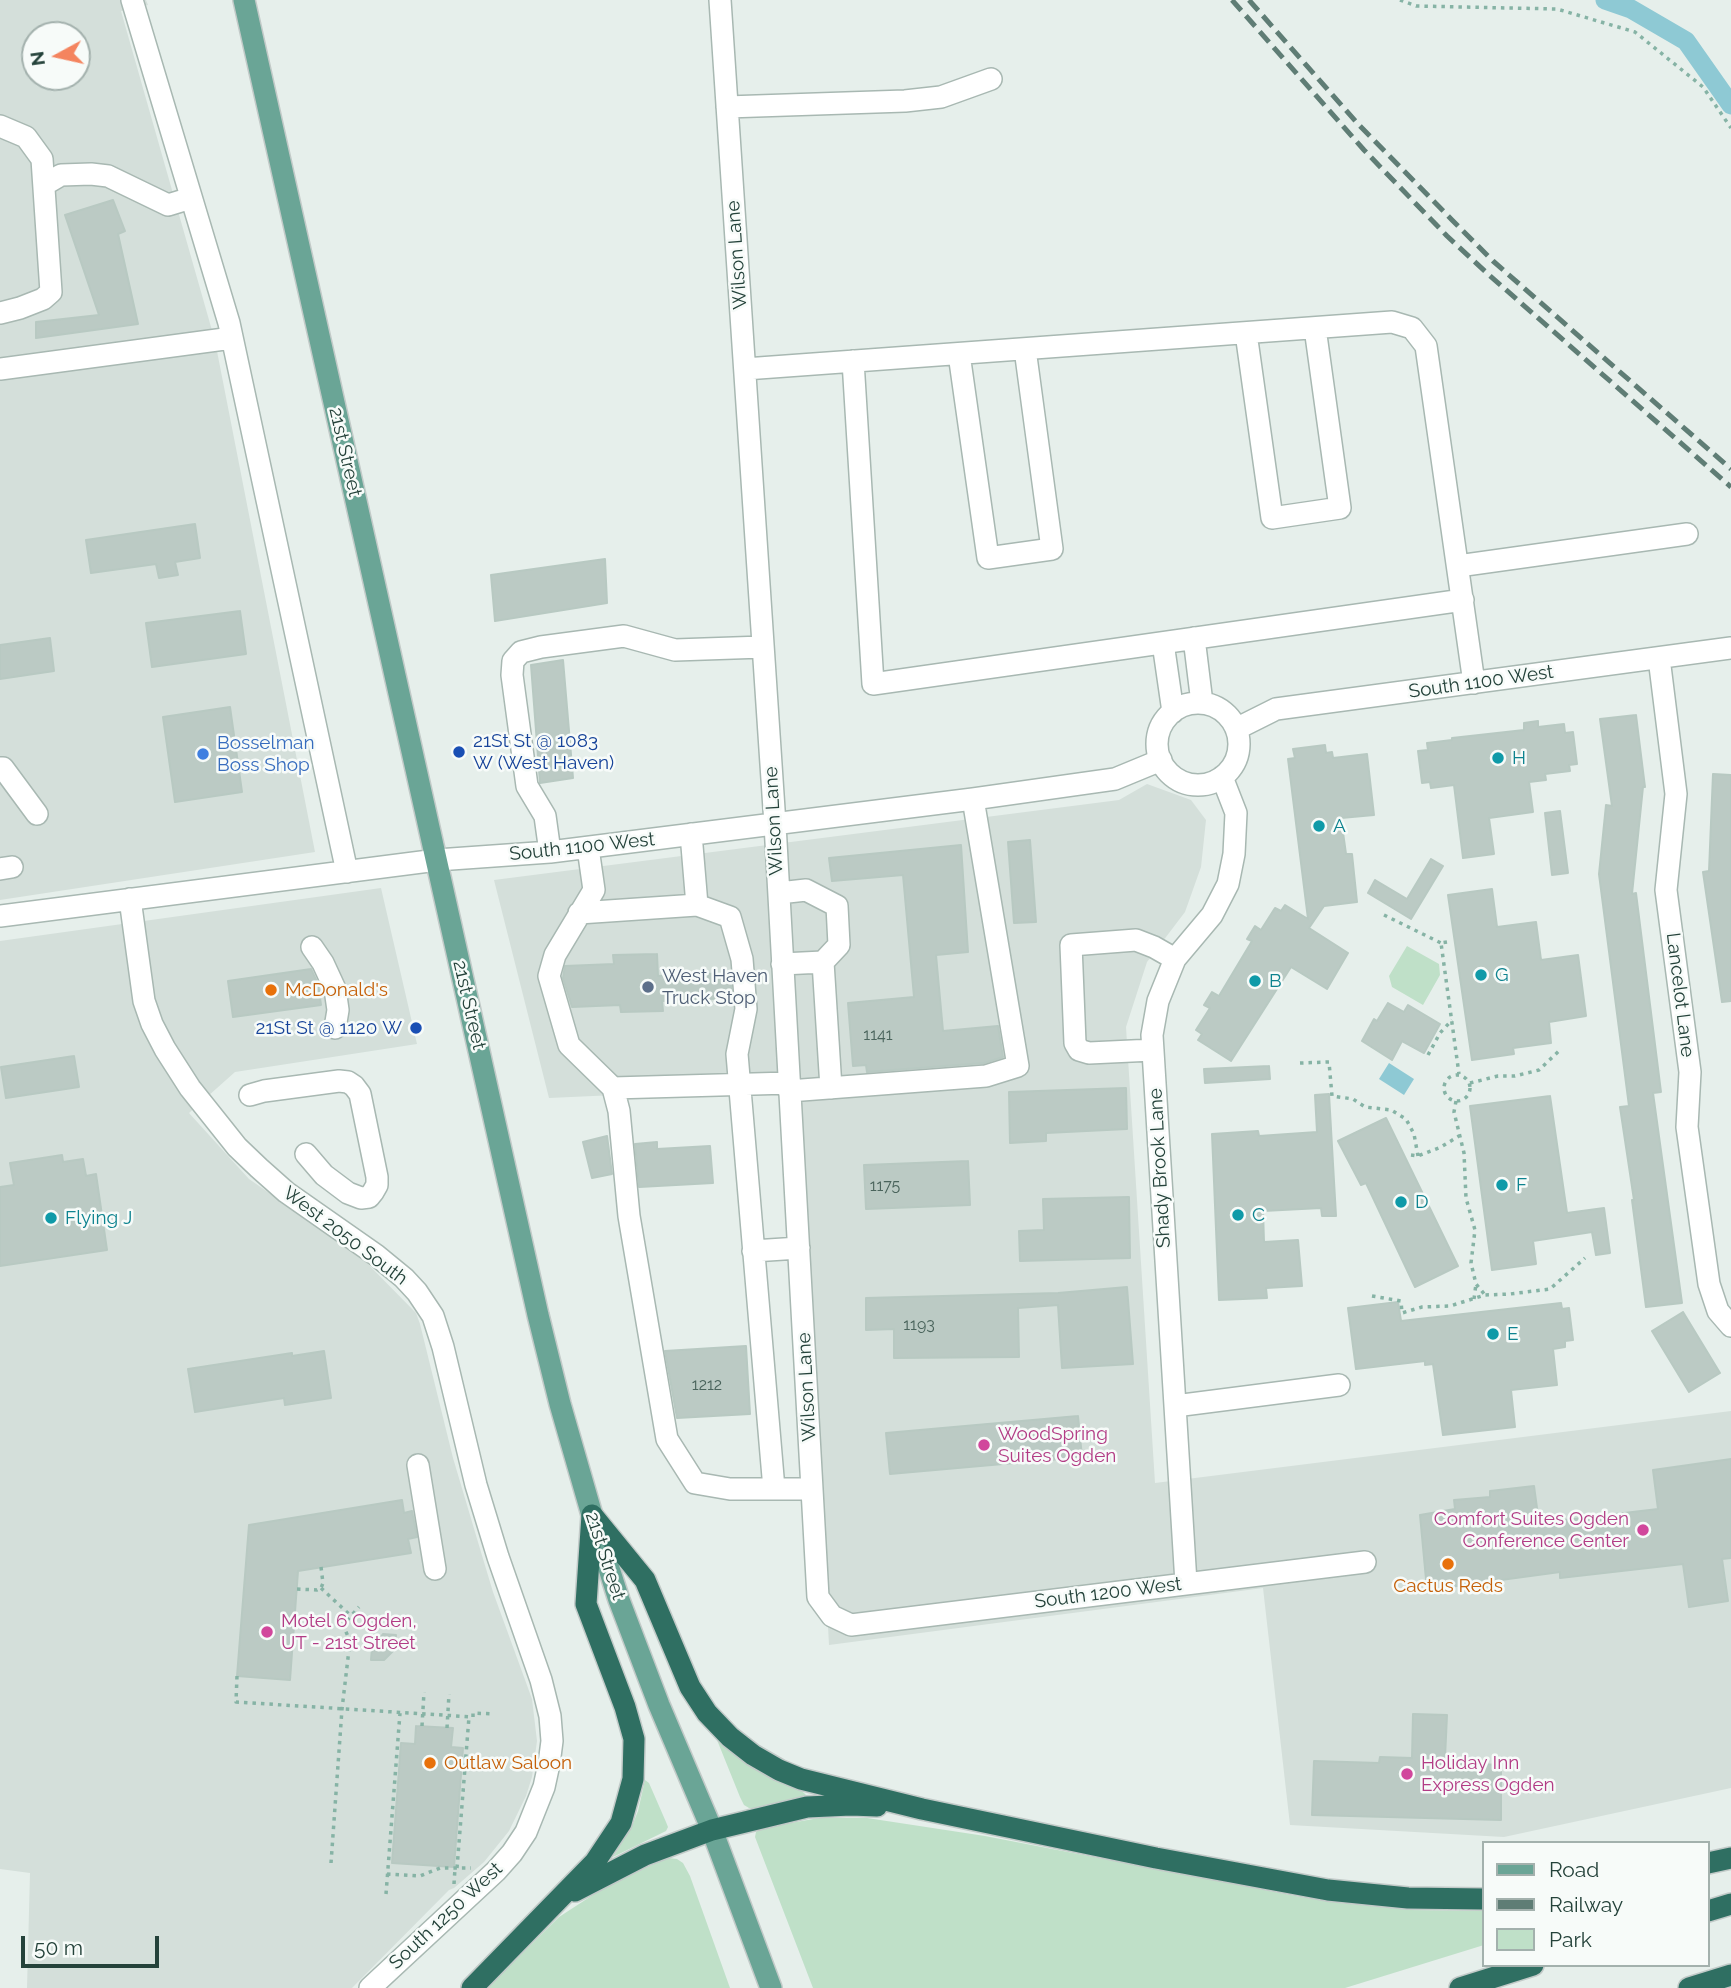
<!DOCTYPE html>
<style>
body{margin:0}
#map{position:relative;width:1731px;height:1988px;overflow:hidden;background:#e6efeb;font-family:Raleway,sans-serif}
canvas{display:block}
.legend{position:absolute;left:1482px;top:1841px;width:228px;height:126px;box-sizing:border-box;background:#f7fbf9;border:2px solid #a3b1ad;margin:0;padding:9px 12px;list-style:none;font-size:21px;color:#24423a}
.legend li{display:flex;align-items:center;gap:14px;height:35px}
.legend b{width:35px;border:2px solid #a3b1ad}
.north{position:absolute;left:21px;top:21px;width:70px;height:70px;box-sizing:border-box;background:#f7fbf9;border:2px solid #a3b1ad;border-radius:50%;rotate:262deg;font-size:19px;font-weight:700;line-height:28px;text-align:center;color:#24423a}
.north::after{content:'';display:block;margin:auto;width:24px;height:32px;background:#f4845f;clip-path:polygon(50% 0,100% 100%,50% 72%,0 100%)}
.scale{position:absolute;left:21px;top:1936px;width:138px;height:32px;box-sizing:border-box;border:4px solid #24423a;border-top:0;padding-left:9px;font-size:21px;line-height:24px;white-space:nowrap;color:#24423a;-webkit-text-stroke:5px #f7fbf9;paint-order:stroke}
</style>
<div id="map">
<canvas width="1731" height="1988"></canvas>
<ul class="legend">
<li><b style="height:9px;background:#6aa596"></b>Road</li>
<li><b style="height:9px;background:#5f7d75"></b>Railway</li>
<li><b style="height:19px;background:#bfe0c8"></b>Park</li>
</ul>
<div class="north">N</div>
<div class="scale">50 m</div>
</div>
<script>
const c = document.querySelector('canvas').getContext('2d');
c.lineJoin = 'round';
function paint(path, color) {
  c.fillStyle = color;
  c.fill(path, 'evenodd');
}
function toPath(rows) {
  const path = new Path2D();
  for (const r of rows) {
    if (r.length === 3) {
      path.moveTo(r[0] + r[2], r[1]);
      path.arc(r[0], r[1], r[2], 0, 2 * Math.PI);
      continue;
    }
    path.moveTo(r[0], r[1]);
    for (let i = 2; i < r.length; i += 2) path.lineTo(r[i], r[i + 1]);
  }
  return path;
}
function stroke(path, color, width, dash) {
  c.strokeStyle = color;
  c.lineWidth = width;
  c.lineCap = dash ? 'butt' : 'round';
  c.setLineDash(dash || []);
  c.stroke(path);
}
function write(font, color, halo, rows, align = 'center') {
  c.font = font + ' Raleway,sans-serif';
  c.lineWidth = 5;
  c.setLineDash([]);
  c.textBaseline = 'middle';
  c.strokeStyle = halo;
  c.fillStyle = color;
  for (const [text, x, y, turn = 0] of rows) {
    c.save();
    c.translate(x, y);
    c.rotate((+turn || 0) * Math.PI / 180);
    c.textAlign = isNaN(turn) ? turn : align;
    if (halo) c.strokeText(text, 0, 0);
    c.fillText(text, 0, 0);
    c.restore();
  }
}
paint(toPath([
 [0,0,146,0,148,5,121,11,215,341,315,852,0,900],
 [35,35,77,35,77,77,35,77],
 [1147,784,1191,800,1206,820,1201,867,1185,912,1147,962,1126,1027,1155,1483,1731,1411,1731,1788,1504,1837,1290,1825,1263,1588,829,1645,801,1116,769,1088,549,1098,494,880,1119,800],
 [381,888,417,1044,235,1072,189,1113,249,1179,360,1256,416,1313,420,1324,453,1458,475,1532,493,1592,532,1699,537,1741,532,1777,526,1796,509,1831,484,1862,454,1888,449,1890,352,1988,27,1988,30,1873,0,1869,0,941]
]), '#d4dfda');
paint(toPath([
 [1407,946,1439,964,1440,975,1423,1005,1392,987,1389,976],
 [717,1740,749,1766,784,1784,801,1790,806,1795,801,1799,757,1808,749,1808,744,1805,740,1797],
 [645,1780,649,1783,666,1822,668,1827,666,1831,613,1857,632,1826,638,1811],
 [819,1818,867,1818,985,1836,1301,1897,1340,1903,1412,1910,1484,1911,1484,1945,1345,1988,813,1988,755,1837,756,1832,762,1828],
 [669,1858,677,1859,683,1863,690,1876,730,1988,487,1988,559,1917,599,1891,660,1861]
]), '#bfe0c8');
paint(toPath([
 [1389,1063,1414,1079,1404,1095,1379,1079]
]), '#8ec9d4');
stroke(toPath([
 [1605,0,1631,9,1686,41,1731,105]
]), '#8ec9d4', 19);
const building = toPath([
 [113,200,125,231,118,234,138,324,36,338,36,322,99,315,65,215,113,200],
 [195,524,200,558,175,562,178,575,159,578,156,564,91,573,86,540,195,524],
 [605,559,607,603,495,621,491,575,605,559],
 [240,611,246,654,152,667,146,623,240,611],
 [50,638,54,671,0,679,0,645,50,638],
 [563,660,573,778,540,783,531,665,563,660],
 [230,707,242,792,175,802,163,717,230,707],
 [1636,715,1645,787,1643,787,1632,894,1636,893,1661,1092,1653,1093,1682,1303,1646,1307,1632,1200,1634,1200,1620,1107,1629,1106,1599,874,1606,805,1612,806,1600,719,1636,715],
 [1538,721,1538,727,1564,724,1565,733,1573,732,1577,764,1569,765,1570,771,1545,774,1546,780,1529,782,1533,812,1489,818,1494,854,1463,858,1454,785,1431,788,1430,782,1422,783,1418,751,1428,750,1427,743,1452,740,1452,738,1524,730,1524,723,1538,721],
 [1325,745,1326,753,1332,752,1333,758,1367,754,1374,815,1341,818,1346,854,1352,854,1357,902,1324,906,1309,928,1348,953,1327,989,1291,967,1231,1061,1198,1040,1202,1034,1196,1030,1210,1008,1204,1005,1212,992,1219,996,1252,941,1247,939,1255,926,1261,930,1275,908,1281,911,1285,905,1308,919,1288,759,1295,758,1293,749,1325,745],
 [1713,774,1731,775,1731,1001,1722,1002,1703,872,1709,871,1713,774],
 [1560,811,1568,873,1552,875,1545,813,1560,811],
 [1030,840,1036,922,1014,923,1008,842,1030,840],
 [961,845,968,952,936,955,943,1031,998,1026,1003,1057,984,1063,867,1072,866,1065,853,1066,848,1003,914,997,903,875,832,881,829,858,961,845],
 [1431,859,1443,866,1411,919,1368,893,1375,880,1407,899,1431,859],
 [1492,889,1497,927,1536,922,1541,960,1578,955,1586,1016,1549,1022,1551,1043,1513,1048,1514,1054,1472,1060,1448,895,1492,889],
 [657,954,658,976,730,973,732,998,662,1001,663,1011,621,1012,620,1005,572,1007,563,978,565,966,614,964,613,955,657,954],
 [311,969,318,984,321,1005,233,1017,228,981,311,969],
 [1388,1003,1404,1012,1408,1005,1440,1024,1424,1053,1402,1041,1392,1060,1362,1041,1374,1019,1377,1021,1388,1003],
 [74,1056,79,1087,6,1098,1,1067,74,1056],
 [1269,1066,1270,1079,1205,1083,1204,1069,1269,1066],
 [1126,1088,1127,1129,1046,1133,1046,1141,1010,1143,1009,1092,1126,1088],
 [1329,1094,1336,1216,1322,1216,1321,1208,1263,1211,1264,1242,1298,1240,1302,1286,1266,1288,1267,1298,1219,1300,1212,1134,1258,1131,1259,1136,1317,1132,1315,1095,1329,1094],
 [1550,1096,1567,1213,1604,1208,1610,1253,1596,1255,1592,1232,1533,1241,1536,1264,1492,1270,1470,1106,1550,1096],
 [1386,1118,1458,1266,1415,1287,1366,1183,1361,1185,1338,1141,1386,1118],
 [607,1136,612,1174,592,1178,583,1142,607,1136],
 [657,1142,657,1149,710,1146,713,1183,639,1187,635,1144,657,1142],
 [62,1155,63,1162,83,1159,86,1176,96,1174,107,1250,0,1266,0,1187,14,1185,10,1163,62,1155],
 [968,1161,970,1205,866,1209,864,1165,968,1161],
 [1129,1197,1130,1258,1020,1261,1019,1231,1044,1230,1043,1199,1129,1197],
 [1127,1287,1133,1364,1062,1368,1058,1305,1018,1308,1019,1357,894,1358,894,1329,866,1330,866,1298,1058,1293,1127,1287],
 [1398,1302,1401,1321,1561,1303,1562,1309,1569,1308,1573,1340,1565,1341,1565,1347,1553,1349,1557,1385,1511,1390,1515,1427,1443,1435,1433,1364,1425,1365,1425,1361,1356,1369,1348,1308,1398,1302],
 [1683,1312,1720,1373,1689,1392,1652,1331,1683,1312],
 [746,1346,750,1414,677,1418,665,1351,746,1346],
 [324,1351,331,1398,285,1405,284,1398,195,1412,188,1369,292,1353,292,1356,324,1351],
 [1078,1416,1082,1457,890,1474,886,1433,1078,1416],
 [1731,1459,1731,1558,1722,1559,1728,1601,1689,1607,1683,1564,1560,1578,1560,1572,1427,1590,1420,1515,1455,1509,1454,1500,1490,1497,1490,1491,1534,1486,1539,1523,1658,1509,1653,1470,1731,1459],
 [402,1500,404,1513,412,1511,417,1537,408,1539,411,1553,298,1571,290,1680,237,1676,249,1525,402,1500],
 [383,1634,396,1635,395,1649,384,1660,371,1660,372,1648,383,1634],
 [1413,1714,1447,1715,1445,1758,1478,1759,1478,1764,1501,1765,1501,1820,1312,1815,1314,1761,1379,1763,1380,1757,1412,1758,1413,1714],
 [416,1726,453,1728,451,1747,463,1748,454,1867,392,1863,401,1743,415,1744,416,1726]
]);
paint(building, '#bbcac4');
stroke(building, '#b8c9c2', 2);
const minor = toPath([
 [132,0,229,323,347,872],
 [720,0,775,824,818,1597,832,1616,851,1625,1365,1562],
 [727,107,905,101,941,97,991,79],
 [0,126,26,137,42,159,51,292,43,299,20,308,0,313],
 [44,185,61,175,91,174,108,176,168,205,191,198],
 [1246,333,1272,518,1340,508,1315,328],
 [959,354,988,558,1052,549,1025,349],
 [853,361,873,684,1463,600],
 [0,369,232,338],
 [745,369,1392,322,1412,328,1426,346,1474,683],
 [1458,566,1687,534],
 [1194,638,1202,703],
 [1163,643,1173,712],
 [1659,658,1676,794,1666,890,1690,1072,1687,1127,1709,1284,1718,1311,1731,1326],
 [1198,744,41],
 [1236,729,1276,709,1731,648],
 [0,768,3,768,37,814],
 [691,834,697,905,730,917,742,959,746,1009,737,1054,774,1489],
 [588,848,594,890,555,955,549,976,569,1045,613,1088,619,1111,629,1216,667,1439,695,1483,730,1489,812,1489],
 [550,852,545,816,527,786,512,675,513,661,521,652,541,647,624,636,675,650,763,647],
 [0,869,12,867],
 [779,893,806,890,837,906,839,945,823,962,782,964],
 [130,899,144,1001,152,1024,165,1049,190,1088,237,1147,259,1168,286,1192,376,1255,404,1278,417,1292,433,1316,443,1347,476,1485,498,1557,541,1680,550,1716,552,1741,549,1764,544,1787,526,1832,512,1853,496,1871,370,1988],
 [579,913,697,905],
 [0,916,437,860,550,852,973,799,1115,779,1161,760],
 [312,947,323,963,335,989,338,1010,335,1028],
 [823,962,831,1088],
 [1153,1050,1089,1053,1079,1050,1075,1043,1071,945,1136,940,1154,947,1175,959],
 [613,1088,789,1083],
 [789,1091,986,1076,1018,1066,973,799],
 [250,1095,264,1091,339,1081,348,1082,354,1086,360,1094,377,1177,377,1185,373,1192,369,1197,361,1198,348,1193,324,1175,306,1154],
 [753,1251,799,1248],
 [1175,1406,1339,1385],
 [418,1465,435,1569],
 [1186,1583,1152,1035,1158,1001,1175,959,1212,915,1228,884,1234,854,1236,813,1222,777]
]);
const major = toPath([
 [244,0,538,1315,560,1404,592,1515,619,1600,659,1705,712,1830,771,1988]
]);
const highway = toPath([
 [592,1515,645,1580,690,1687,707,1713,730,1737,753,1755,779,1770,801,1779,922,1809,1156,1858,1328,1890,1408,1898,1484,1899],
 [1708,1863,1731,1858],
 [575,1891,645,1855,712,1830,807,1807,851,1805,877,1806],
 [1708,1911,1731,1904],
 [472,1988,595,1862,621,1823,633,1779,634,1739,625,1707,586,1604,592,1515],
 [1460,1988,1533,1965],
 [1689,1988,1731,1975]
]);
stroke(minor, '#a8b8b2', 24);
stroke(major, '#c2cac8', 24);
stroke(highway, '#c2cac8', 24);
stroke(toPath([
 [1400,0,1416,6,1557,9,1635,32,1703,87,1731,128],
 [1384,915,1441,943],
 [1447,942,1441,943,1459,1074],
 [1428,1055,1440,1033,1452,1020],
 [1300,1063,1329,1062,1332,1096,1353,1099,1365,1107,1391,1110,1406,1119,1414,1134,1418,1156],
 [1457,1088,13],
 [1470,1083,1498,1076,1515,1076,1539,1070,1561,1049],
 [1456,1101,1454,1112,1464,1153,1466,1198,1475,1230,1471,1263,1476,1284,1485,1295],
 [1411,1155,1418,1156,1441,1147,1459,1136],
 [1372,1296,1401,1301,1402,1313,1422,1307,1450,1306,1485,1295,1510,1294,1550,1289,1585,1258],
 [1474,1299,1476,1284],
 [321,1588,351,1616],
 [297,1589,317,1590,321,1588,323,1583,321,1567],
 [237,1676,236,1702,473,1717,473,1713,494,1714],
 [422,1726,424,1692],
 [447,1728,449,1694],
 [331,1863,342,1709,350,1641,343,1625,359,1607],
 [457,1868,469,1717],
 [387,1874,420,1876,440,1868,471,1868],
 [454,1884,455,1868],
 [386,1894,400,1713]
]), '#86b3a5', 3.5, [3.5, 5]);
stroke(minor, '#fff', 21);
stroke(major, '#6aa596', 21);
stroke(highway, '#2f6f62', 21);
stroke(toPath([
 [1232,0,1364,150,1447,236,1489,275,1731,487],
 [1249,0,1358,124,1452,220,1493,261,1731,469]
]), '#5f7d75', 5, [14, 7]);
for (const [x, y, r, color] of [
 [459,752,7,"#1a4fb4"],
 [203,754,7,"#3f7fe0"],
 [1498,758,7,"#0f9aa8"],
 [1319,826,7,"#0f9aa8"],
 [1481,975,7,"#0f9aa8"],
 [1255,981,7,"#0f9aa8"],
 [648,987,7,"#5c6f8a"],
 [271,990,7,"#e8710a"],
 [416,1028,7,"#1a4fb4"],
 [1502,1185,7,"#0f9aa8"],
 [1401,1202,7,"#0f9aa8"],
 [1238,1215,7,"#0f9aa8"],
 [51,1218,7,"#0f9aa8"],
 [1493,1334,7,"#0f9aa8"],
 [984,1445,7,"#d1479c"],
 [1643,1530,7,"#d1479c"],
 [1448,1564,7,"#e8710a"],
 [267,1632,7,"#d1479c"],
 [430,1763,7,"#e8710a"],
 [1407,1774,7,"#d1479c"]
]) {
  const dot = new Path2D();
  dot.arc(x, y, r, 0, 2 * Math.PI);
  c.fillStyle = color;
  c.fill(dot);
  stroke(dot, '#f7fbf9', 2.5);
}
write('16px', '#4a645c', null, [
 ["1141",878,1035],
 ["1175",885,1186],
 ["1193",919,1325],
 ["1212",707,1385]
]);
write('19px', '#24423a', '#f7fbf9', [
 ["Wilson Lane",737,255,-94],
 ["21st Street",345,452,77],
 ["South 1100 West",1481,682,-8],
 ["Wilson Lane",774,821,-93],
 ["South 1100 West",582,847,-6],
 ["Lancelot Lane",1680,995,83],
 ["21st Street",469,1005,77],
 ["Shady Brook Lane",1160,1168,-93],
 ["West 2050 South",345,1236,37],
 ["Wilson Lane",807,1387,-93],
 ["21st Street",605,1556,72],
 ["South 1200 West",1108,1593,-7],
 ["South 1250 West",446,1916,-43]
]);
write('19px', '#164399', '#f7fbf9', [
 ["21St St @ 1083",473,741],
 ["W (West Haven)",473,763],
 ["21St St @ 1120 W",402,1028,"right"]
], 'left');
write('19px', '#366cbe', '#f7fbf9', [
 ["Bosselman",217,743],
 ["Boss Shop",217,765]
], 'left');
write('19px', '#0d838f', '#f7fbf9', [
 ["H",1512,758],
 ["A",1333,826],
 ["G",1495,975],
 ["B",1269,981],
 ["F",1516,1185],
 ["D",1415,1202],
 ["C",1252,1215],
 ["Flying J",65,1218],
 ["E",1507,1334]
], 'left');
write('19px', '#4e5e75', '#f7fbf9', [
 ["West Haven",662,976],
 ["Truck Stop",662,998]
], 'left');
write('19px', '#c56008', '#f7fbf9', [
 ["McDonald's",285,990],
 ["Cactus Reds",1448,1586,"center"],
 ["Outlaw Saloon",444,1763]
], 'left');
write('19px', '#b23c85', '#f7fbf9', [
 ["WoodSpring",998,1434],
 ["Suites Ogden",998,1456],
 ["Comfort Suites Ogden",1629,1519,"right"],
 ["Conference Center",1629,1541,"right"],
 ["Motel 6 Ogden,",281,1621],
 ["UT - 21st Street",281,1643],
 ["Holiday Inn",1421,1763],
 ["Express Ogden",1421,1785]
], 'left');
</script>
